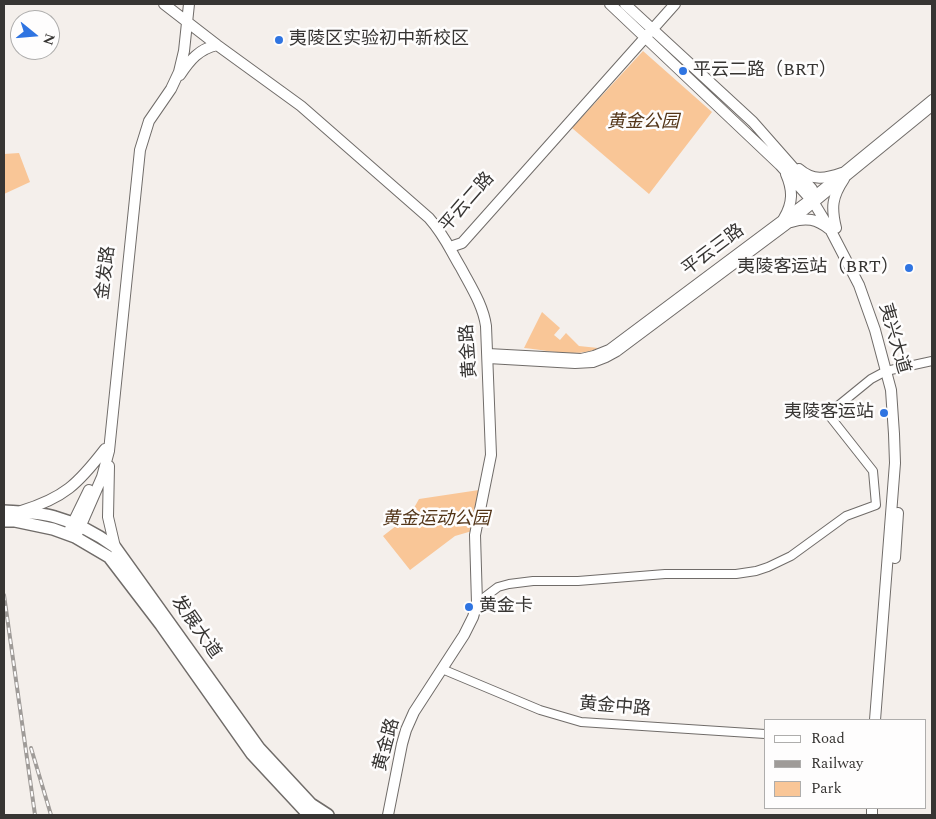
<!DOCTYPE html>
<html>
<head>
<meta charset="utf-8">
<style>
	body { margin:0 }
	#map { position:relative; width:936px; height:819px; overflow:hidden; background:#f4efeb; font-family:Spectral,serif }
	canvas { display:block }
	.frame { position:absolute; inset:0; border:5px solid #373533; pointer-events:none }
	.legend { position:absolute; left:764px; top:719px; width:162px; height:90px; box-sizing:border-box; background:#fefdfd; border:1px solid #aeadac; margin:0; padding:6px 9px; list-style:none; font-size:15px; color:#373533 }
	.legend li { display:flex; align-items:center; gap:10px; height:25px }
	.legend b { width:25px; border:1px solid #aeadac }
	.north { position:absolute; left:10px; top:10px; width:50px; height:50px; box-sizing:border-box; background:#fefdfd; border:1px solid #aeadac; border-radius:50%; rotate:107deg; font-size:14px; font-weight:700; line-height:20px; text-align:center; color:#373533 }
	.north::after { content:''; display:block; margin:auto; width:18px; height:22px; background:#2f74e1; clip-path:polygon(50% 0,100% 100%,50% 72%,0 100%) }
</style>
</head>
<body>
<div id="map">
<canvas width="936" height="819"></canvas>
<div class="frame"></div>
<ul class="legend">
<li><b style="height:6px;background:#fff"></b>Road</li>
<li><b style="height:6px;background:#9f9b98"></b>Railway</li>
<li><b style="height:14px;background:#f9c697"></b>Park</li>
</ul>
<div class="north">N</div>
</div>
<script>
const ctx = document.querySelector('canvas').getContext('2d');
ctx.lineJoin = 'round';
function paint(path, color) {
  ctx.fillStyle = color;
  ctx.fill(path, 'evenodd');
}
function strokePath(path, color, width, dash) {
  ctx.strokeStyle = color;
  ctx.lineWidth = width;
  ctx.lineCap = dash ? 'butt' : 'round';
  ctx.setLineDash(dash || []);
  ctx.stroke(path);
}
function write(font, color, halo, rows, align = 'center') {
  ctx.font = font + ' Spectral,"Noto Sans SC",serif';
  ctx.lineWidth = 5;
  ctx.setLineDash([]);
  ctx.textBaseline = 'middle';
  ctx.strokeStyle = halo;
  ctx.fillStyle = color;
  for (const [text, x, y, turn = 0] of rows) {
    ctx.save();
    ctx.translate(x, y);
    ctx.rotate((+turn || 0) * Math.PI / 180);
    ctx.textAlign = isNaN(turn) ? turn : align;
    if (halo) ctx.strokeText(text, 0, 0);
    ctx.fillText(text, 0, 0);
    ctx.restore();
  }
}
paint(new Path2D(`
	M 643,51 L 712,112 L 649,194 L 572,128 Z
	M 19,153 L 30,182 L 4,194 L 4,154 Z
	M 542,312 L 560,328 L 554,335 L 560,340 L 566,333 L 579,346 L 598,348 C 581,358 544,350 524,348 Z
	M 479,490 L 472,531 L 455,536 L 410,570 L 383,536 L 410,515 L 419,499 Z`), '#f9c697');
const minor = new Path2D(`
	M 488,353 L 581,358 L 594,355 L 609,349 L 811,198 L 932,99
	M 488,359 L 575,364 L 593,363 L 606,358 L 617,352 L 791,222 L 932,107
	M 477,603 L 498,587 L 509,584 L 533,581 L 578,581 L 665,574 L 736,574 L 756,571 L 768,567 L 791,556 L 846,516 L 876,505 L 873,471 L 828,414 L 871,379 L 886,371 L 932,361
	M 442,669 L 540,710 L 581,722 L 765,734`);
const major = new Path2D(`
	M 164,4 L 217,45 L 301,106 L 429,218 C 445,236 449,248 461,268 C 471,287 483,305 486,326 L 491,455 L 475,535 L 477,603 L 473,617 L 464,635 L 414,712 L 406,730 L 402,744 L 388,815
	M 610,4 L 780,165 L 814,203 L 831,231 L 859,285 L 875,330 L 891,390 L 894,434 L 895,463 L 875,720
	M 625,4 L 753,122 L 812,189
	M 180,75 C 190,60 199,49 217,45
	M 799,169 C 813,181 825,179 842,173
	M 784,218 C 793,203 793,190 786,174
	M 791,222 C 806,217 817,219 829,229
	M 836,228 C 831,207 832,197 844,179
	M 450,247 L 462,243 L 675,4
	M 109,466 L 108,517 L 115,547
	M 21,511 C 64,498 78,484 105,449
	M 70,529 L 89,490
	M 78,532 L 102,477 L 109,451 L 140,150 L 149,121 L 171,89 L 179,72 L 184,51 L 189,4
	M 895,558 L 898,513
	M 872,815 L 872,808`);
const highway = new Path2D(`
	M 4,511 C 21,512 39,512 55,517 C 77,523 97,534 115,547 L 259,748 L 311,804 L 328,815
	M 4,521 L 15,521 L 53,529 L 75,537 L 109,557 L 161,625 L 252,754 L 305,811 L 312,815`);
strokePath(minor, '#706c69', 10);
strokePath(major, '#706c69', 12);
strokePath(highway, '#706c69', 14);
strokePath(minor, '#fff', 8);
strokePath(major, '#fff', 10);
strokePath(highway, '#fff', 11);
const rail = new Path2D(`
	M 4,595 L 35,815
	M 31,748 L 51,815`);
strokePath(rail, '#9f9b98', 4);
strokePath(rail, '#fefdfd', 2, [5.5]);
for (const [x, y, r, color] of [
	[279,40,5,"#2f74e1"],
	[683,71,5,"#2f74e1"],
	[909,268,5,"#2f74e1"],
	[884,413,5,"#2f74e1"],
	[469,607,5,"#2f74e1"]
]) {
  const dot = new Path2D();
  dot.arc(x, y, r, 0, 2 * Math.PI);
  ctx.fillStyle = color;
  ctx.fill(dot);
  strokePath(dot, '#fefdfd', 2);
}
write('18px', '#373533', '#fefdfd', [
	["夷陵区实验初中新校区",289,40],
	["平云二路（BRT）",693,71],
	["夷陵客运站（BRT）",899,268,"right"],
	["夷陵客运站",874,413,"right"],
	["黄金卡",479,607]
], 'left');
write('italic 18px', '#533518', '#fefdfd', [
	["黄金公园",643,123],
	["黄金运动公园",436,520]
]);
write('18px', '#373533', '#fefdfd', [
	["平云二路",468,203,-49],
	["平云三路",714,251,-37],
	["金发路",107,273,-83],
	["夷兴大道",893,339,74],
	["黄金路",470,351,-94],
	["发展大道",195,628,55],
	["黄金中路",615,708,5],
	["黄金路",388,745,-75]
]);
</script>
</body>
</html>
